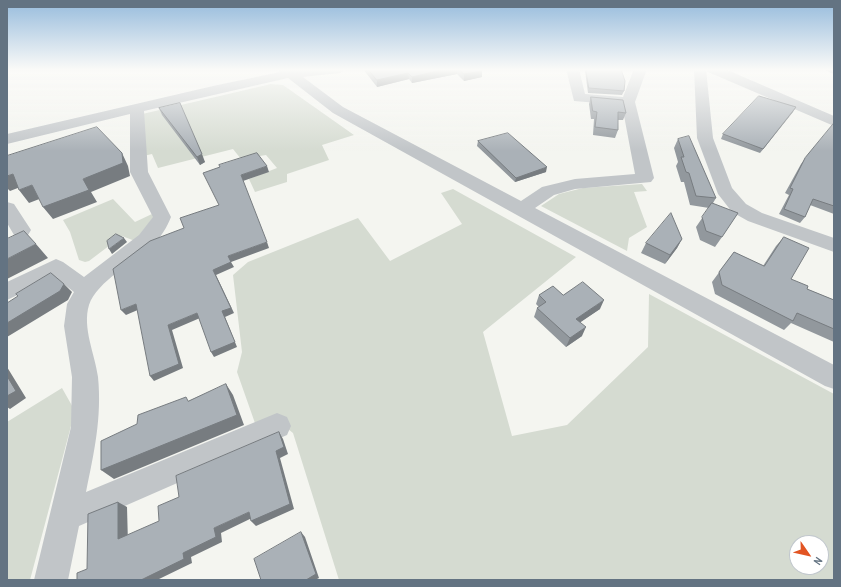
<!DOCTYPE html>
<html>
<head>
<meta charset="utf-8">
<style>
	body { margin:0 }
	#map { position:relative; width:841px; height:587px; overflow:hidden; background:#f4f5f0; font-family:"Archivo Narrow",sans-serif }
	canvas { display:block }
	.frame { position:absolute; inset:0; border:8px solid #637382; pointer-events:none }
	.north { position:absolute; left:789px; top:535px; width:40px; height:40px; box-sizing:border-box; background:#fff; border:1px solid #c1c7cd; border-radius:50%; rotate:124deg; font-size:11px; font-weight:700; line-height:16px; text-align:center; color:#637382 }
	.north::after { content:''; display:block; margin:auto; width:14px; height:18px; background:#e25523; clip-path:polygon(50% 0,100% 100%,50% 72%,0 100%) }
</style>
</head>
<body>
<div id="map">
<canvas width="841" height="587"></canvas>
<div class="frame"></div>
<div class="north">N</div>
</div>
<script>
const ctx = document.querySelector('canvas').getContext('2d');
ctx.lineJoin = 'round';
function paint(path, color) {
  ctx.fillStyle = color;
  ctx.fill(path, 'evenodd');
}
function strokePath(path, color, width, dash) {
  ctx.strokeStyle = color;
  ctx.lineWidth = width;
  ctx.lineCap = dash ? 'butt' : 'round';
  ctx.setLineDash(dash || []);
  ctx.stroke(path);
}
paint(new Path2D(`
	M 271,84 L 283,85 L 354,135 L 322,145 L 329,160 L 287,174 L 287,182 L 255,192 L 249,179 L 277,168 L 266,155 L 241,159 L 233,149 L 158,168 L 152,154 L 139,157 L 138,115 Z
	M 642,184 L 647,191 L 634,192 L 647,227 L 629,238 L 627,251 L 541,206 L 559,194 L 583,188 Z
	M 453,189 L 576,257 L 483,332 L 512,436 L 567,425 L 648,347 L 649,294 L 834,394 L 834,580 L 339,580 L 293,433 L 278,421 L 256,426 L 237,372 L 242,352 L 233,275 L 248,262 L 358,218 L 390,261 L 462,224 L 441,193 ZM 797,543 L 821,543 L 821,567 L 797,567 Z
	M 113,199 L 135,222 L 152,214 L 156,214 L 135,241 L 122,236 L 89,261 L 85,262 L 79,260 L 70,232 L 63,220 Z
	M 62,388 L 75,411 L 30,580 L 7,580 L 7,422 Z`), '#d5dbd1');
paint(new Path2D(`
	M 278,69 L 346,69 L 340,73 L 303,77 L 343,107 L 521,201 L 542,187 L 575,179 L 635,174 L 622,105 L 574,101 L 566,69 L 579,69 L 585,94 L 623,97 L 634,69 L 647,69 L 635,102 L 654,178 L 651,182 L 575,189 L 554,195 L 535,208 L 834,365 L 834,389 L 825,386 L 333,113 L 288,78 L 144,111 L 148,172 L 171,217 C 167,227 161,237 153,245 C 135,262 97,281 89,305 C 82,328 95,354 98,377 C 102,418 94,453 86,492 L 277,413 L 287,417 L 291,426 L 287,435 L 79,526 L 68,580 L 34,580 L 71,427 L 72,377 L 64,326 L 67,304 L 74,292 L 55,277 L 7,300 L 7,282 L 56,259 L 63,262 L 84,277 L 139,235 L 153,217 L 130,172 L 130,114 L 7,144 L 7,134 L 213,86 L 280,72 Z
	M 694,69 L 706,69 L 713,138 L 732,188 L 746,204 L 762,213 L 834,238 L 834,252 L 748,221 L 732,212 L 718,194 L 697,138 Z
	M 707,69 L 725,69 L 834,116 L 834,126 L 708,72 Z
	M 7,202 L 14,204 L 31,230 L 28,235 L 21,237 L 14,235 L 7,223 Z`), '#c1c5c8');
paint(new Path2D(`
	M 363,69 L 481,69 L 482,71 L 482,77 L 464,81 L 457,74 L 412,83 L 409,79 L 377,87 Z
	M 585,69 L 621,69 L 624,91 L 622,95 L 588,93 L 585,71 Z
	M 822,69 L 834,69 L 834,74 Z
	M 591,97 L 626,113 L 623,120 L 618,120 L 618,130 L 615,138 L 593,135 L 594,119 L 591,119 L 589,104 Z
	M 796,107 L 760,153 L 721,139 L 723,134 Z
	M 159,108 L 205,162 L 200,165 L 162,115 Z
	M 834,123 L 834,214 L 810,205 L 805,217 L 800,223 L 779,214 L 789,195 L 785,193 L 801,164 Z
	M 678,139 L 716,198 L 713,203 L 722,237 L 715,247 L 700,240 L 696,227 L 709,208 L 690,205 L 684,182 L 681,182 L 676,166 L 678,162 L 674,148 Z
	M 478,141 L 546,172 L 515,182 L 477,146 Z
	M 784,237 L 791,279 L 807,289 L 834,300 L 834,342 L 791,323 L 784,330 L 715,294 L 712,282 L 734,252 L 763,266 L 776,246 Z
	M 682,239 L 677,248 L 665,264 L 641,253 L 646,243 Z
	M 539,295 L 563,295 L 600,309 L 580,322 L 582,336 L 566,347 L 534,317 L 537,308 L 539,307 L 536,304 Z`), '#92989d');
paint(new Path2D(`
	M 446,69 L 457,69 L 457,74 L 412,83 L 412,77 Z
	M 482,71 L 482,77 L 464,81 L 464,74 Z
	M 408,73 L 409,79 L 377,87 L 377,80 Z
	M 796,107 L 793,112 L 760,153 L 763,149 Z
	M 122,153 L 128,166 L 130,176 L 91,192 L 97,202 L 53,219 L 43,207 Z
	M 202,154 L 205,162 L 200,165 L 197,157 Z
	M 267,166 L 269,172 L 243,181 L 241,175 Z
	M 547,167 L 546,172 L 515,182 L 516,178 Z
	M 13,174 L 23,186 L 10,191 L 8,189 L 7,190 L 7,176 Z
	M 32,185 L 42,198 L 29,203 L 19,190 Z
	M 124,238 L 127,242 L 112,254 L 109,249 Z
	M 682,239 L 677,248 L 665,264 L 670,255 Z
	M 267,242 L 269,248 L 231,262 L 234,267 L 216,275 L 234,313 L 225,317 L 237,347 L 214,357 L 211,352 L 222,311 L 213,270 L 228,256 Z
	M 36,244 L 48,258 L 7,279 L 7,259 Z
	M 64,284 L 72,292 L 68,300 L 7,337 L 7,323 Z
	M 604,300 L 600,309 L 572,328 L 576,319 Z
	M 136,304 L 140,309 L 126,315 L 121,310 Z
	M 197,313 L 200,318 L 172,330 L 183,368 L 154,381 L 150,376 L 168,325 Z
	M 586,327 L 582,336 L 566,347 L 570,338 Z
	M 7,367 L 26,398 L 10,409 L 7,407 Z
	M 226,384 L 233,395 L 244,425 L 114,479 L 101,470 Z
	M 279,432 L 283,439 L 288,454 L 280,458 L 294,509 L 256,526 L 251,521 L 276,451 Z
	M 118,502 L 127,507 L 128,544 L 118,539 Z
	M 249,512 L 254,517 L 221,533 L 222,542 L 191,557 L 192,563 L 157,580 L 141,580 L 183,553 L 214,528 Z
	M 301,532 L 305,537 L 319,578 L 315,580 L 306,580 Z`), '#777c80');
const building = new Path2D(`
	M 368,69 L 446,69 L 412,77 L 408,73 L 377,80 Z
	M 459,69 L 481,69 L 482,71 L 464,74 Z
	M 586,69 L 621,69 L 625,81 L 624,91 L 589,88 Z
	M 759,96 L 796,107 L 763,149 L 723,134 Z
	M 591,97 L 623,100 L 626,113 L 618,112 L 618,130 L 595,127 L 597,112 L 593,111 Z
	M 180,103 L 202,154 L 197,157 L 159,108 Z
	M 834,123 L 834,206 L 813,199 L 805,217 L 784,209 L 793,189 L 790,188 L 805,158 Z
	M 97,127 L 122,153 L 123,163 L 83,179 L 89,190 L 43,207 L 32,185 L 19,190 L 13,174 L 7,176 L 7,156 Z
	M 508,133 L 547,167 L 516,178 L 478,141 Z
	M 689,136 L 716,198 L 696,196 L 689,173 L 686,172 L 681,157 L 684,157 L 678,139 Z
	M 257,153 L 267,166 L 241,175 L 267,242 L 228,256 L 231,262 L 213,270 L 231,308 L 222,311 L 235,342 L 211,352 L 197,313 L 168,325 L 179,364 L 150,376 L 136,304 L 121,310 L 113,269 L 150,241 L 184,228 L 180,218 L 219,205 L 203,173 L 220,167 L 219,165 Z
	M 712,203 L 738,213 L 722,237 L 706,231 L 702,217 Z
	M 671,213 L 682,239 L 670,255 L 646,243 Z
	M 24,231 L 36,244 L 7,259 L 7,239 Z
	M 116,234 L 124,238 L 109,249 L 107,241 Z
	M 784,237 L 809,248 L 791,279 L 808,286 L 807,289 L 834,300 L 834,329 L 797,313 L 793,321 L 722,285 L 719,272 L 734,252 L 764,266 Z
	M 51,273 L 64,284 L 60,291 L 7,323 L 7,303 L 18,296 L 16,294 Z
	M 583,282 L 604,300 L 576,319 L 586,327 L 570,338 L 537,308 L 546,302 L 539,295 L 553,286 L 563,295 Z
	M 7,376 L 16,391 L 7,396 Z
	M 226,384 L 237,415 L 101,470 L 101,441 L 137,424 L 138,415 L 186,397 L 188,401 Z
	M 279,432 L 284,447 L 276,451 L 290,504 L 251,521 L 249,512 L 214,528 L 216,537 L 183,553 L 184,559 L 141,580 L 77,580 L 77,573 L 87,569 L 88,514 L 118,502 L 118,539 L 159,521 L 158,506 L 179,497 L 176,476 Z
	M 301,532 L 316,574 L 306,580 L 261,580 L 254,559 Z`);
paint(building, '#aab1b7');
strokePath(building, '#777c80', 1);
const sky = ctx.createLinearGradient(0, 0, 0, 151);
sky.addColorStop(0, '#96bbdc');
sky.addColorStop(0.46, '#fafaf8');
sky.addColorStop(1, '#fafaf800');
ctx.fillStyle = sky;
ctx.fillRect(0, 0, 841, 151);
</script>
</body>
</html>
